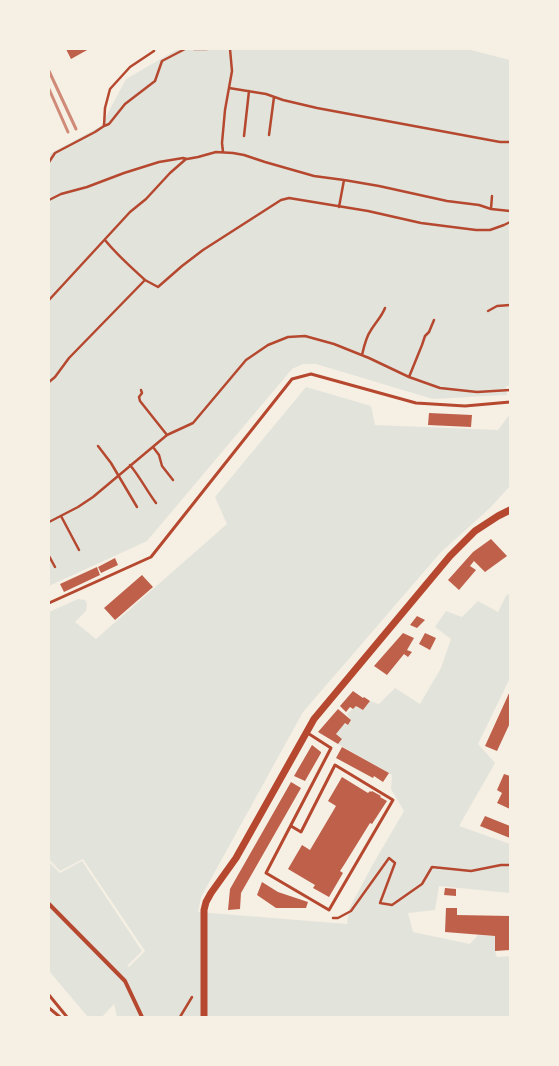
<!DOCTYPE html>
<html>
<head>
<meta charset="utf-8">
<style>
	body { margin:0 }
	#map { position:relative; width:559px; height:1066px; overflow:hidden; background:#f6efe4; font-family:"PT Sans",sans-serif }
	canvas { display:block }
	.frame { position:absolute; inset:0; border:50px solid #f6efe4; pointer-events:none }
</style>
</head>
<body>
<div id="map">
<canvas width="559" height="1066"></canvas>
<div class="frame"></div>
</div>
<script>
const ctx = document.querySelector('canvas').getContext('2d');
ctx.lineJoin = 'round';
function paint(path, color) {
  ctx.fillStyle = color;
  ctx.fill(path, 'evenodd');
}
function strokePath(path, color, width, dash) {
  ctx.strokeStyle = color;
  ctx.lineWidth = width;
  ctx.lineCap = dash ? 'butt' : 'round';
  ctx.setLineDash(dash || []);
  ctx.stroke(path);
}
paint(new Path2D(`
	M 178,49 L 467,49 L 510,60 L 510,386 L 506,386 L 507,395 L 433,399 L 316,364 L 303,364 L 292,369 L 147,541 L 49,586 L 49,154 L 101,126 L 126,79 Z
	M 306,387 L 371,406 L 375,425 L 498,430 L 510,414 L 510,486 L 490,508 L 441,552 L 303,712 L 201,897 L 198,912 L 347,924 L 349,909 L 372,866 L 404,811 L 391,789 L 392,775 L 338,744 L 342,739 L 336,734 L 345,723 L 348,725 L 351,720 L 347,714 L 356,706 L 363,710 L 370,701 L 379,704 L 395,688 L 420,704 L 441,668 L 451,639 L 435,627 L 446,611 L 462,617 L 478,601 L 498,612 L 506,596 L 510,593 L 510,678 L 478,744 L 495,763 L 459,826 L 510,844 L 510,893 L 439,886 L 435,910 L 408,913 L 413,932 L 470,944 L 478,935 L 495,936 L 495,951 L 497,957 L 510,956 L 510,1017 L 117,1017 L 114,1004 L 102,1017 L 88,1017 L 49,971 L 49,862 L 60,873 L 82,861 L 142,951 L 127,966 L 129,967 L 145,951 L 83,859 L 60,871 L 49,859 L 49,612 L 78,599 L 85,600 L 87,604 L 86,611 L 75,622 L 96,639 L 227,524 L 215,497 Z`), '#e2e4dc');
paint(new Path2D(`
	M 66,49 L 89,49 L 71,59 Z
	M 429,413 L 472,415 L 471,427 L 428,425 Z
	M 491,539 L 507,556 L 485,572 L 474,561 L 470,566 L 476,570 L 459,590 L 448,580 L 473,552 Z
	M 115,558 L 118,565 L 101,573 L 98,567 Z
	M 97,567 L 100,575 L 64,592 L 60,584 Z
	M 142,575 L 153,587 L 115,620 L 104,608 Z
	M 417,616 L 425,620 L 417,628 L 410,625 Z
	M 403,633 L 414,638 L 407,650 L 412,652 L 408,657 L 404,654 L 387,675 L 374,666 Z
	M 425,633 L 436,638 L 430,650 L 419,644 Z
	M 353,691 L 363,698 L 364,697 L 370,701 L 363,710 L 356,706 L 353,709 L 350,707 L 346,712 L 340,706 Z
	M 510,691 L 510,723 L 497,751 L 485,746 Z
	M 338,709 L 351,720 L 348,725 L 345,723 L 336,734 L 342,739 L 338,744 L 318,732 Z
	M 312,745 L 321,752 L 321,753 L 305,781 L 294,776 Z
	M 342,747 L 389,773 L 383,782 L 374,776 L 373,778 L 336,758 Z
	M 504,774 L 510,776 L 510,809 L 497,803 L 502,793 L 497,790 Z
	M 342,777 L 368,793 L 370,791 L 371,792 L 372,791 L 381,796 L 380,797 L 387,801 L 372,824 L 370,823 L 344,865 L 340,871 L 343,873 L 329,897 L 313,888 L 315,885 L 288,869 L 302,845 L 310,850 L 336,806 L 328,801 Z
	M 291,782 L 301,788 L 241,893 L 240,909 L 228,910 L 230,889 Z
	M 485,816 L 510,826 L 510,838 L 480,826 Z
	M 262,882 L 278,892 L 308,902 L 306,908 L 276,908 L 257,895 Z
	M 445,888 L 456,889 L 456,896 L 444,895 Z
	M 446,908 L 457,908 L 457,915 L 510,916 L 510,950 L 495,951 L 495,936 L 445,932 Z`), '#bf614a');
strokePath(new Path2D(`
	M 194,49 L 207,49
	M 229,88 L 266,94 L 283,100 L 317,108 L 500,142 L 510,142
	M 104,126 L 109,124 L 125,104 L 155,81 L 162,61 L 185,49
	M 269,135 L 274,97
	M 244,136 L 249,91
	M 223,152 L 222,143 L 225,110 L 232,71 L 230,49
	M 49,162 L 55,153 L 95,132 L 104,126 L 105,108 L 110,89 L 130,67 L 154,51 L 154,49
	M 49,200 L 61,194 L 87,187 L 124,173 L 159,162 L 183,158 L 187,159 L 198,157 L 216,152 L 233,153 L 244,155 L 265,162 L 314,176 L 344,180 L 379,186 L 447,201 L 479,205 L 491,209 L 510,211
	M 339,207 L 344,180
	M 491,209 L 492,196
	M 105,240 C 117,255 131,267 145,280
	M 49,300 L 130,212 L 146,199 L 170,173 L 186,159
	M 488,311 L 497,306 L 510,305
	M 362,355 C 364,346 366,337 371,330 C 376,322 382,316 385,308
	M 409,377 L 422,345 L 425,336 L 429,332 L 434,320
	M 49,382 L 55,377 L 69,358 L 145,280 L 158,287 L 182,266 L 203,250 L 281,200 L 289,198 L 368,211 L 421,223 L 476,230 L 490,230 L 504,225 L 510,222
	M 141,390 L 142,393 L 139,397 L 140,401 L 167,435
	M 98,446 L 111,463 L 137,507
	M 153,447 L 159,455 L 162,466 L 173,480
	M 130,465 C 140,477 147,491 156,503
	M 61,516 L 79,550
	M 49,522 L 78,507 L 93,497 L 167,435 L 193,423 L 246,360 L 268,345 L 288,337 L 305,336 L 334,344 L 369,358 L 409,377 L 440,388 L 477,392 L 510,390
	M 49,556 L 55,567
	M 333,918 L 338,918 L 351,911 L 389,858 L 395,863 L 380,903 L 392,905 L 422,884 L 432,867 L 471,871 L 501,865 L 510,865
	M 180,1017 L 192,997`), '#b5482f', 2.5);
strokePath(new Path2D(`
	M 49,603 L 151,557 L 292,379 L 311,374 L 416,403 L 465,406 L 510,402
	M 291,826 L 301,832 L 335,765 L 393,800 L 329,910 L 266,873 L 331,748 L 306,732
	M 49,995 L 67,1017
	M 49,1008 L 60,1017`), '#b5482f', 3);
strokePath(new Path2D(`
	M 49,904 L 125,981 L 142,1017`), '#b5482f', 4);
strokePath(new Path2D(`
	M 204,1017 L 204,910 L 206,902 L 211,893 L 236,858 L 314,719 L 450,556 L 475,531 L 498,516 L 510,510`), '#b5482f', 7);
strokePath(new Path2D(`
	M 49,71 L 76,129
	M 49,89 L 68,132`), '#cf8b77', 3);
</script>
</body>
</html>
